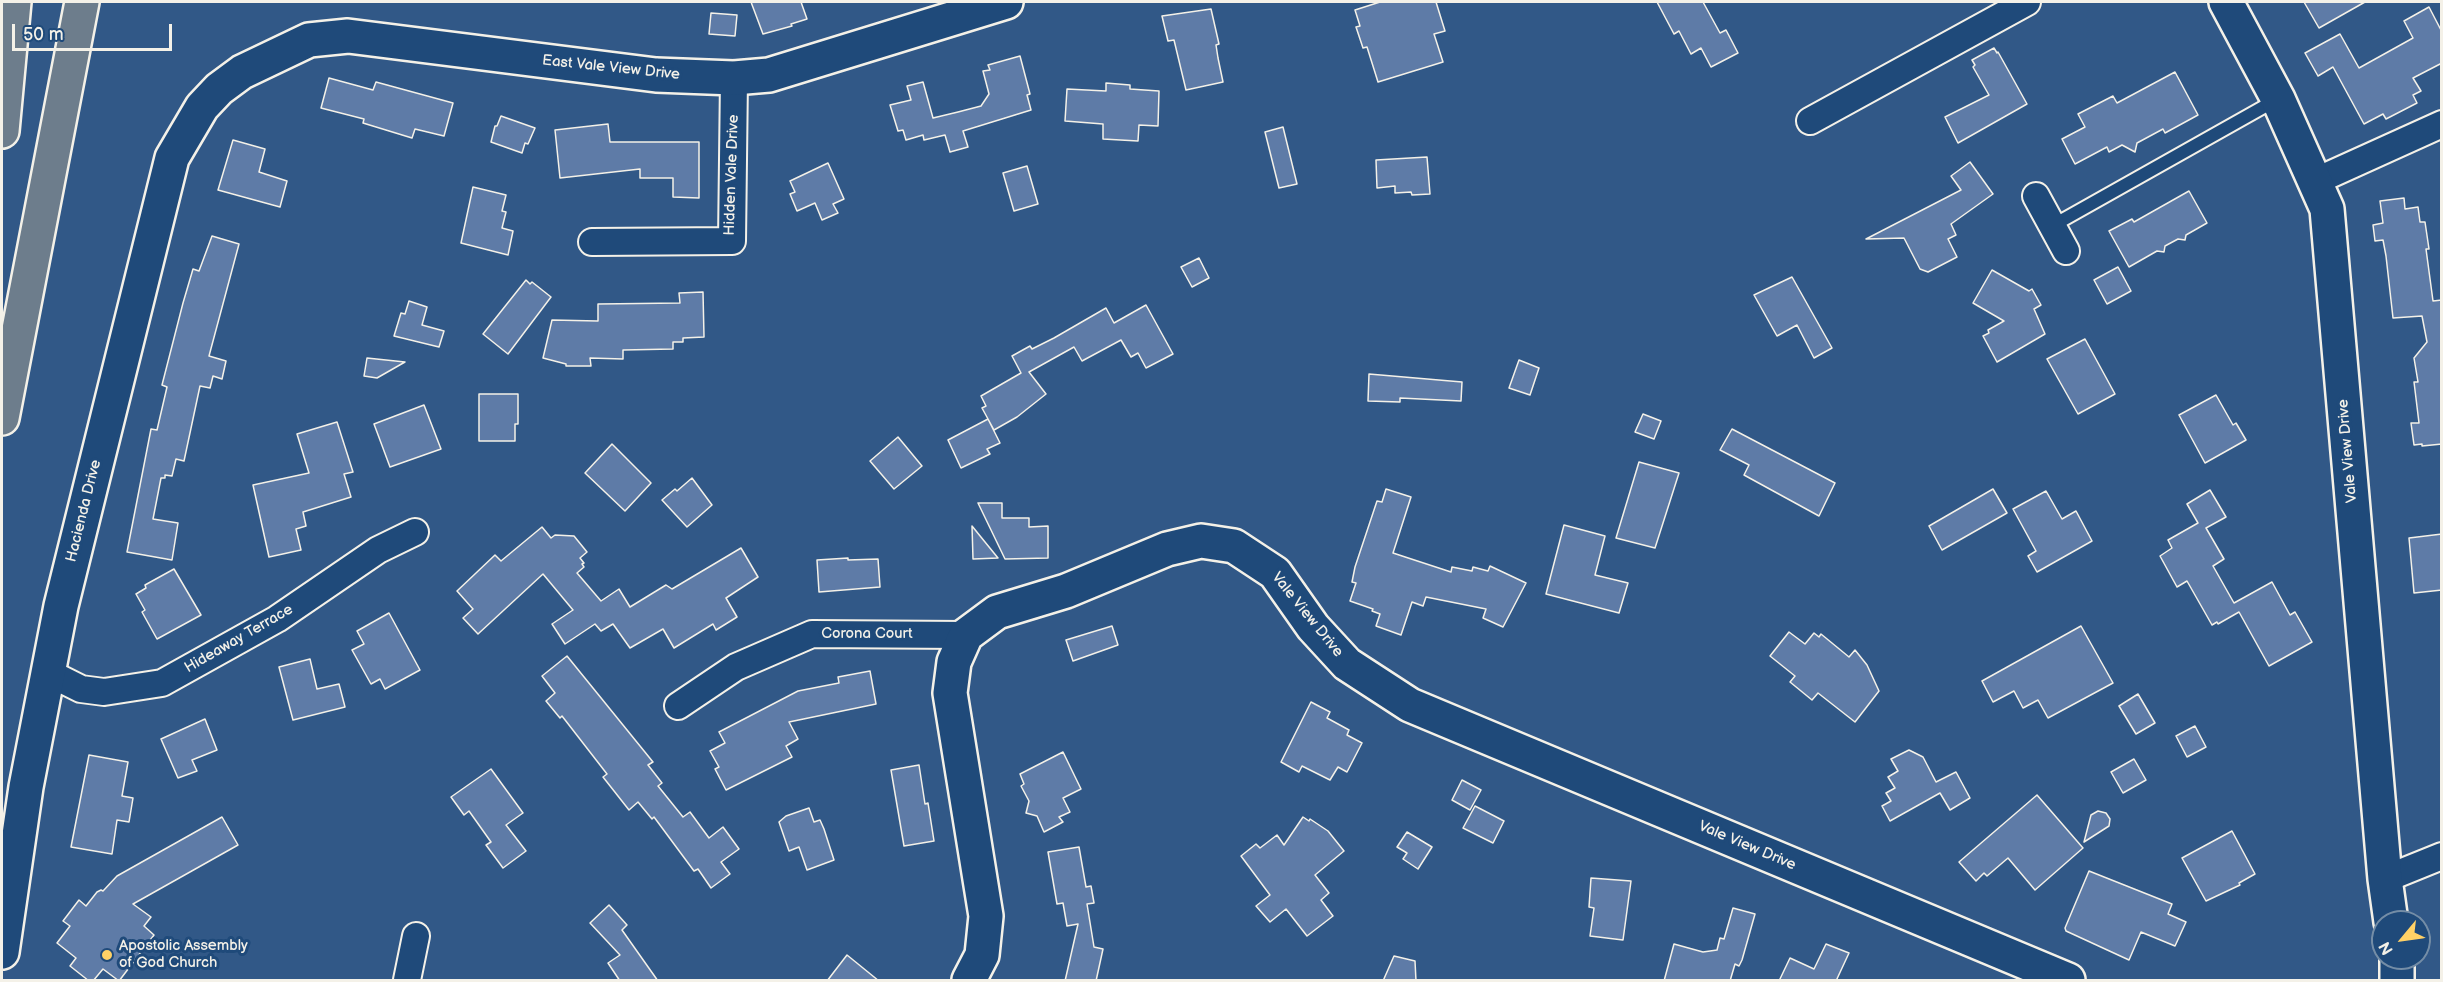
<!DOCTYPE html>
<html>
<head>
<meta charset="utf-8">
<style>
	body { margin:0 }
	#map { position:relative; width:2443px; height:982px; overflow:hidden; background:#315887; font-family:"Balsamiq Sans",sans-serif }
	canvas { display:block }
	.frame { position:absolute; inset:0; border:3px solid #f4f1e8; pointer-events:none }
	.north { position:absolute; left:2371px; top:910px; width:60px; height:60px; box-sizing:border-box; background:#1f4a7a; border:2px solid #748da6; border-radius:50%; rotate:241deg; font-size:16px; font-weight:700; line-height:24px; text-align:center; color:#f4f1e8 }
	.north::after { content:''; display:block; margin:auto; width:21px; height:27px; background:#ffd166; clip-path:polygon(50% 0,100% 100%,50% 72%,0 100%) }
	.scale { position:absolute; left:12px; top:24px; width:160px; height:27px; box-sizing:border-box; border:3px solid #f4f1e8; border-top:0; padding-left:8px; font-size:18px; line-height:21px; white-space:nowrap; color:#f4f1e8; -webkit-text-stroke:4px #1f4a7a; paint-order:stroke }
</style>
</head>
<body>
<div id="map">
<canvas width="2443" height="982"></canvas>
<div class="frame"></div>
<div class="north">N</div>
<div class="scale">50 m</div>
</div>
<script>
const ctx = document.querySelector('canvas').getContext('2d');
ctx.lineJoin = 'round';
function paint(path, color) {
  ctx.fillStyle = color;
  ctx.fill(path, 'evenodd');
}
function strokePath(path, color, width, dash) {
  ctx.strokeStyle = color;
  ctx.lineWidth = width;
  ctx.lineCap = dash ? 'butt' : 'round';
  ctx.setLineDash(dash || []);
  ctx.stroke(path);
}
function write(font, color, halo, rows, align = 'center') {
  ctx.font = font + ' "Balsamiq Sans",sans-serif';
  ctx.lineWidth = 6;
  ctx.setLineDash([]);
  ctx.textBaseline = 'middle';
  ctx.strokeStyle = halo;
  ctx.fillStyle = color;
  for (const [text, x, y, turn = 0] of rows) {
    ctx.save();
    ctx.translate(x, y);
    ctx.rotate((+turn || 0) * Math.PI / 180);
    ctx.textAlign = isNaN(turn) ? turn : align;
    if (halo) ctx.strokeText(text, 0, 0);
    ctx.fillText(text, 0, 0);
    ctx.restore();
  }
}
const building = new Path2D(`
	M 751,2 L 801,2 L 807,19 L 791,24 L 792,26 L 763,34 Z
	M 1380,2 L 1436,2 L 1445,31 L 1434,34 L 1443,62 L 1378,82 L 1367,47 L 1363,48 L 1356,27 L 1360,26 L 1355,10 Z
	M 1657,2 L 1703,2 L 1720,33 L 1726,30 L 1738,53 L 1711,67 L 1701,48 L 1691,54 L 1679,31 L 1674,34 Z
	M 2304,2 L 2365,2 L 2319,28 Z
	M 2429,7 L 2442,32 L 2442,63 L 2413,78 L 2421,91 L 2413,95 L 2417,103 L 2386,119 L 2383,114 L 2364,124 L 2333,67 L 2318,76 L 2305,53 L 2340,34 L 2359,68 L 2413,38 L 2404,21 Z
	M 1211,9 L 1219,44 L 1216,45 L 1218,58 L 1223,82 L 1186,90 L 1174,40 L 1168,41 L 1162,16 Z
	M 711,13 L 737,15 L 735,36 L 709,34 Z
	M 1994,48 L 1997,53 L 1998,52 L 2027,104 L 1958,143 L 1945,117 L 1989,95 L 1973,67 L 1975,65 L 1972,60 Z
	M 1020,56 L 1030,94 L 1027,95 L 1031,110 L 963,131 L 968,147 L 950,152 L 945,135 L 924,140 L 923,135 L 906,140 L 903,130 L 898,131 L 890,105 L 911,100 L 907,86 L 923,82 L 933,118 L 958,112 L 981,106 L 989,94 L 983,71 L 990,70 L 988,65 Z
	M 2175,72 L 2198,115 L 2165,133 L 2163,129 L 2137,143 L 2135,152 L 2122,145 L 2109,152 L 2107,147 L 2075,164 L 2062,139 L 2085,127 L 2078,114 L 2113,96 L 2117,103 Z
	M 329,78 L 373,90 L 376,82 L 453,103 L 444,136 L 415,129 L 412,138 L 363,123 L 364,119 L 321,108 Z
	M 1106,83 L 1130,85 L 1130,89 L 1159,91 L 1158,126 L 1139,125 L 1138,141 L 1103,139 L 1103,124 L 1065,121 L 1067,89 L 1106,91 Z
	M 501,116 L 535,128 L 528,144 L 525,143 L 522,153 L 491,142 L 495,126 L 497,126 Z
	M 608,124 L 610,142 L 699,142 L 699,198 L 673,197 L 673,178 L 640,178 L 640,169 L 560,178 L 555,130 Z
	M 1283,127 L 1297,184 L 1279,188 L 1265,132 Z
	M 233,140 L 265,149 L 259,172 L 287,181 L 280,207 L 218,190 Z
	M 1427,157 L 1430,194 L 1412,195 L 1411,192 L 1395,193 L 1395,186 L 1377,188 L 1376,160 Z
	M 1970,162 L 1993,194 L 1951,224 L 1956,235 L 1948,239 L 1957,257 L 1928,272 L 1920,269 L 1904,238 L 1866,239 L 1961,190 L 1951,176 Z
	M 828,163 L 844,199 L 833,204 L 838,213 L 822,220 L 815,203 L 797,211 L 790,194 L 795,192 L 790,181 Z
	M 1027,166 L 1038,204 L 1014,211 L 1003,173 Z
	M 473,187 L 506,195 L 502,211 L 506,212 L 502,228 L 513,231 L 508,255 L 461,243 Z
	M 2189,191 L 2207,223 L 2186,235 L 2185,240 L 2178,239 L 2165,246 L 2164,252 L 2157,251 L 2129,267 L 2109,231 L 2132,219 L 2134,222 Z
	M 2404,198 L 2405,209 L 2418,207 L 2420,222 L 2425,222 L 2429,249 L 2426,249 L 2433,301 L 2442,300 L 2442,444 L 2422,446 L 2422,444 L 2414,445 L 2411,423 L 2419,423 L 2414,382 L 2418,382 L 2414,358 L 2427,342 L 2422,316 L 2393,318 L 2386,256 L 2383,240 L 2375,241 L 2373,225 L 2383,223 L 2380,201 Z
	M 212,236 L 239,244 L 209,356 L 226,361 L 222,379 L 213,376 L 210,388 L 200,386 L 184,461 L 176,459 L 172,476 L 165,475 L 165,478 L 161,478 L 153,519 L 178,523 L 172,560 L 127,552 L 151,429 L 157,430 L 167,387 L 162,385 L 183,303 L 193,269 L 199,271 Z
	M 1199,258 L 1209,278 L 1192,287 L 1181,267 Z
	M 2118,267 L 2131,291 L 2107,304 L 2094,280 Z
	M 1992,270 L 2029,291 L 2032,289 L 2041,305 L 2034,309 L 2045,334 L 1997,362 L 1983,336 L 1989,333 L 1988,330 L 2004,321 L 1973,303 Z
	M 1792,277 L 1832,348 L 1814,358 L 1797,325 L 1777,336 L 1754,295 Z
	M 526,280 L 530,284 L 532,282 L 551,297 L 508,354 L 483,334 Z
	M 703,292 L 704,337 L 683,338 L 683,342 L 673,342 L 673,349 L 623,350 L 623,359 L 590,358 L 591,366 L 566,366 L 566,364 L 543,358 L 552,320 L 598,321 L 598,304 L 680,303 L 679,293 Z
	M 409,301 L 427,307 L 422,325 L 444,331 L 439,347 L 394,336 L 401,313 L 405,314 Z
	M 1146,305 L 1173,354 L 1146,368 L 1138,353 L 1131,357 L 1121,340 L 1082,361 L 1074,347 L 1029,372 L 1046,394 L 1017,417 L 994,430 L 982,408 L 986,406 L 981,396 L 1021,373 L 1012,356 L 1030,346 L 1032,349 L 1054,338 L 1106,308 L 1114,323 Z
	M 2085,339 L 2115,394 L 2078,414 L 2047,359 Z
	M 367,358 L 405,362 L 377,378 L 364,376 Z
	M 1519,360 L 1539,368 L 1530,395 L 1509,388 Z
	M 1369,374 L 1462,382 L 1461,401 L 1400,398 L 1400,402 L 1368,401 Z
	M 479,394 L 518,394 L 518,424 L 515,424 L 515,441 L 479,441 Z
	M 2216,395 L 2233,425 L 2236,423 L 2246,440 L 2205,463 L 2179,415 Z
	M 424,405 L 441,449 L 390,467 L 374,424 Z
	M 1643,414 L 1661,421 L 1654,439 L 1635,432 Z
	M 988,419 L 1000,443 L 987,449 L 990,454 L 961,468 L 948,440 Z
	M 337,422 L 353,472 L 344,474 L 351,497 L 303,512 L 306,526 L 296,529 L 301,550 L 269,557 L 253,485 L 309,473 L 297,434 Z
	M 1732,429 L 1835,483 L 1819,516 L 1744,475 L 1749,465 L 1720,450 Z
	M 898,437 L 922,466 L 894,489 L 870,461 Z
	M 612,444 L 651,483 L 625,511 L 585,473 Z
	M 1639,462 L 1679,473 L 1655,548 L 1616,538 Z
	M 692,478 L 712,505 L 687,527 L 662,500 L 675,489 L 677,491 Z
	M 1386,489 L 1411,497 L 1393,553 L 1451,572 L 1452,567 L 1472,571 L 1473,567 L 1488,571 L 1490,566 L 1526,583 L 1503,627 L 1483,618 L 1486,609 L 1426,597 L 1423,606 L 1412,602 L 1401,635 L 1376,626 L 1380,614 L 1372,611 L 1373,609 L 1350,601 L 1356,583 L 1352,582 L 1355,567 L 1377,501 L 1382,502 Z
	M 1993,489 L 2007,513 L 1942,550 L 1929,526 Z
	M 2210,490 L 2226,517 L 2206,528 L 2224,559 L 2213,566 L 2234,603 L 2272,582 L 2290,615 L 2295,612 L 2312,642 L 2269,666 L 2239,612 L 2218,624 L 2217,622 L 2212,625 L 2187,581 L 2177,587 L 2160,556 L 2172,548 L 2168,540 L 2198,523 L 2187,504 Z
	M 2046,491 L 2062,519 L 2076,511 L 2092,541 L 2037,572 L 2028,556 L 2036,551 L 2013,509 Z
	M 978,503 L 1002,503 L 1002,518 L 1029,518 L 1029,527 L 1048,526 L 1048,558 L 1005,559 Z
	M 1564,525 L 1605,536 L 1595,575 L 1628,583 L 1619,613 L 1546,594 Z
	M 972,526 L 998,558 L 973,559 Z
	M 542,527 L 551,538 L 555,535 L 574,536 L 587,552 L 580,558 L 584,563 L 582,564 L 584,567 L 577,573 L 601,601 L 619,589 L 630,607 L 666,585 L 672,589 L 741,548 L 758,577 L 726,598 L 737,617 L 716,630 L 713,624 L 674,648 L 663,629 L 630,648 L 613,624 L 601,631 L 595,624 L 565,644 L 552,624 L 573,610 L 543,574 L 478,634 L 463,618 L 473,609 L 457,591 L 495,555 L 501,561 Z
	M 2442,534 L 2442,590 L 2414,593 L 2409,538 Z
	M 848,558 L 848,560 L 878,559 L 880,587 L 819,592 L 817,560 Z
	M 174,569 L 201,615 L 157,639 L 142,612 L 145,610 L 136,594 L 146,588 L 145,585 Z
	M 389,613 L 420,670 L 385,689 L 380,679 L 371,684 L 352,650 L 364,644 L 357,631 Z
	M 1112,626 L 1118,645 L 1073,661 L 1066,640 Z
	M 2081,626 L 2113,683 L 2048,718 L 2038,700 L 2023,708 L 2014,691 L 1993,702 L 1982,681 Z
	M 1789,632 L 1805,644 L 1814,633 L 1819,637 L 1821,634 L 1849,657 L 1855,650 L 1867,665 L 1879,691 L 1855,722 L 1818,693 L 1812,700 L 1790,682 L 1795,676 L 1770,656 Z
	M 567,656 L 653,762 L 648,765 L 662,783 L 658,786 L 683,817 L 690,812 L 709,838 L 723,827 L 739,849 L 721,862 L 730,874 L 711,888 L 698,869 L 694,871 L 654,817 L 652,819 L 638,802 L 629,810 L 603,777 L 607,774 L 562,716 L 560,718 L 546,701 L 555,693 L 542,676 Z
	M 310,659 L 317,689 L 339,684 L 345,707 L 293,720 L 279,667 Z
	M 870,671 L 876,704 L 789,722 L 798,739 L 786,746 L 792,757 L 726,790 L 715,769 L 719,767 L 710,751 L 725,743 L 719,732 L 798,691 L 839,683 L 838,677 Z
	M 2138,694 L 2155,723 L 2136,734 L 2119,706 Z
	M 1311,702 L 1330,712 L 1327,718 L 1349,730 L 1347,735 L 1362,743 L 1347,772 L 1338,767 L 1330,780 L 1302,766 L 1299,772 L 1281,762 Z
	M 205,719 L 217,750 L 192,760 L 197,771 L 178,778 L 161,739 Z
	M 2195,726 L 2206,747 L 2187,757 L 2176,736 Z
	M 1909,750 L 1923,757 L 1936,782 L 1956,772 L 1970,798 L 1950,810 L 1940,793 L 1890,821 L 1882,806 L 1891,801 L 1886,793 L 1895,788 L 1888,777 L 1898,771 L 1891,759 Z
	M 1063,752 L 1081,789 L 1063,798 L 1070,812 L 1059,817 L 1063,822 L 1044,832 L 1037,816 L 1026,813 L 1029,801 L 1021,786 L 1024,784 L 1020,774 Z
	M 89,755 L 128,762 L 122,796 L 133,798 L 129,822 L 117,820 L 112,854 L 71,847 Z
	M 2134,759 L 2146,780 L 2123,793 L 2111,772 Z
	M 919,765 L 925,804 L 928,803 L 934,841 L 904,846 L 891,770 Z
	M 491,769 L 523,813 L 506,825 L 526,851 L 503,868 L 486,845 L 491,842 L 469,811 L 464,815 L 451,797 Z
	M 1462,780 L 1481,790 L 1470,810 L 1452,800 Z
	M 2037,795 L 2083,848 L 2035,890 L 2008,858 L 1987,876 L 1984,873 L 1976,881 L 1959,862 Z
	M 1475,806 L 1504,821 L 1493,843 L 1463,828 Z
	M 809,808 L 814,822 L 820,820 L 824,829 L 834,860 L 807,870 L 799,847 L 789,851 L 779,822 L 786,816 Z
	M 2098,811 L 2106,813 L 2110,819 L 2109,826 L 2084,842 L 2091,815 Z
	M 222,817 L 238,845 L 133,904 L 151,917 L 144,926 L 154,935 L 119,981 L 103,969 L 93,981 L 89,981 L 70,966 L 76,958 L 57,943 L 70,926 L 63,921 L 79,900 L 86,906 L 97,892 L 101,890 L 103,891 L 117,876 Z
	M 1303,817 L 1309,821 L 1310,819 L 1328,831 L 1344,851 L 1315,875 L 1329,893 L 1321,900 L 1333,916 L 1307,936 L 1286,909 L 1270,922 L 1256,906 L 1270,895 L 1241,856 L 1256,844 L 1260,848 L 1277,835 L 1284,845 Z
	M 2232,831 L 2255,874 L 2239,883 L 2240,885 L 2206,901 L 2182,858 Z
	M 1407,832 L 1432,847 L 1418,869 L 1403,859 L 1407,853 L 1397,847 Z
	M 1079,847 L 1086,887 L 1091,886 L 1094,903 L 1087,904 L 1094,947 L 1103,949 L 1096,981 L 1065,981 L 1078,924 L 1067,926 L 1063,903 L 1057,904 L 1048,852 Z
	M 2089,871 L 2172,904 L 2168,914 L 2186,922 L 2175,946 L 2141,932 L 2129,960 L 2066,931 L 2065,928 Z
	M 1591,878 L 1631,881 L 1623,940 L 1590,936 L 1594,908 L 1589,907 Z
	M 609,905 L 627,925 L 622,930 L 658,981 L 620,981 L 608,963 L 620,955 L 590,923 Z
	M 1733,908 L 1755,914 L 1742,960 L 1739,966 L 1735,964 L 1730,981 L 1664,981 L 1674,944 L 1703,952 L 1717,950 L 1720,938 L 1724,939 Z
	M 1826,944 L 1849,953 L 1836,981 L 1779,981 L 1790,958 L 1814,969 Z
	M 847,955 L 879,981 L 827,981 Z
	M 1394,956 L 1415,961 L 1416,981 L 1383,981 Z`);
paint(building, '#5e7ba7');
strokePath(building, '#f4f1e8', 1.5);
const lane = new Path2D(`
	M 2052,226 L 2276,100`);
const street = new Path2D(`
	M 1810,121 L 2027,2
	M 2316,181 L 2442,124
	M 2036,196 L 2066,251
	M 592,242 L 732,241 L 734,78
	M 49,673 L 81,689 L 104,692 L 162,683 L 277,619 L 378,550 L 415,532
	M 678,706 L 736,667 L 812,634 L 966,635
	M 2385,879 L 2442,856
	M 407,980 L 416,936`);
const secondary = new Path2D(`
	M 2226,2 L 2278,99 L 2327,209 L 2385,879 L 2391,922
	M 2,952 L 26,787 L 61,606 L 172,158 L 202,107 L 219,89 L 242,72 L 309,40 L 348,36 L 656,75 L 734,78 L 769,75 L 1006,2
	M 2397,958 L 2397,980
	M 969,980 L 982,955 L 986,916 L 950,693 L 954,662 L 966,635 L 997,612 L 1066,591 L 1167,549 L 1201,541 L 1234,546 L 1275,573 L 1313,627 L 1347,664 L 1410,705 L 2068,980`);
const highway = new Path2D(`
	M 2,131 L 14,2
	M 2,418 L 82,2`);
strokePath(lane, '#f4f1e8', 16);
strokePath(street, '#f4f1e8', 30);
strokePath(secondary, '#f4f1e8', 38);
strokePath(highway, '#f4f1e8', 38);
strokePath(lane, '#1f4a7a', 12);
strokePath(street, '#1f4a7a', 26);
strokePath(secondary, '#1f4a7a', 33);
strokePath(highway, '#6d7d8c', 33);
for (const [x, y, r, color] of [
	[107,955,6,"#ffd166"]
]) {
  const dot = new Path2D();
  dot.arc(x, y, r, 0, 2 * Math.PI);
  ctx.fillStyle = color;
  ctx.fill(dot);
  strokePath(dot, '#1f4a7a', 2);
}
write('15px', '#f4f1e8', '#1f4a7a', [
	["East Vale View Drive",611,68,6],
	["Hidden Vale Drive",732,175,-88],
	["Vale View Drive",2348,451,-95],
	["Hacienda Drive",84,511,-76],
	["Vale View Drive",1307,615,51],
	["Corona Court",867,634],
	["Hideaway Terrace",239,639,-30],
	["Vale View Drive",1747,846,23]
]);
write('15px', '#f4f1e8', '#1f4a7a', [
	["Apostolic Assembly",119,946],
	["of God Church",119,963]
], 'left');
</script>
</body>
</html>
